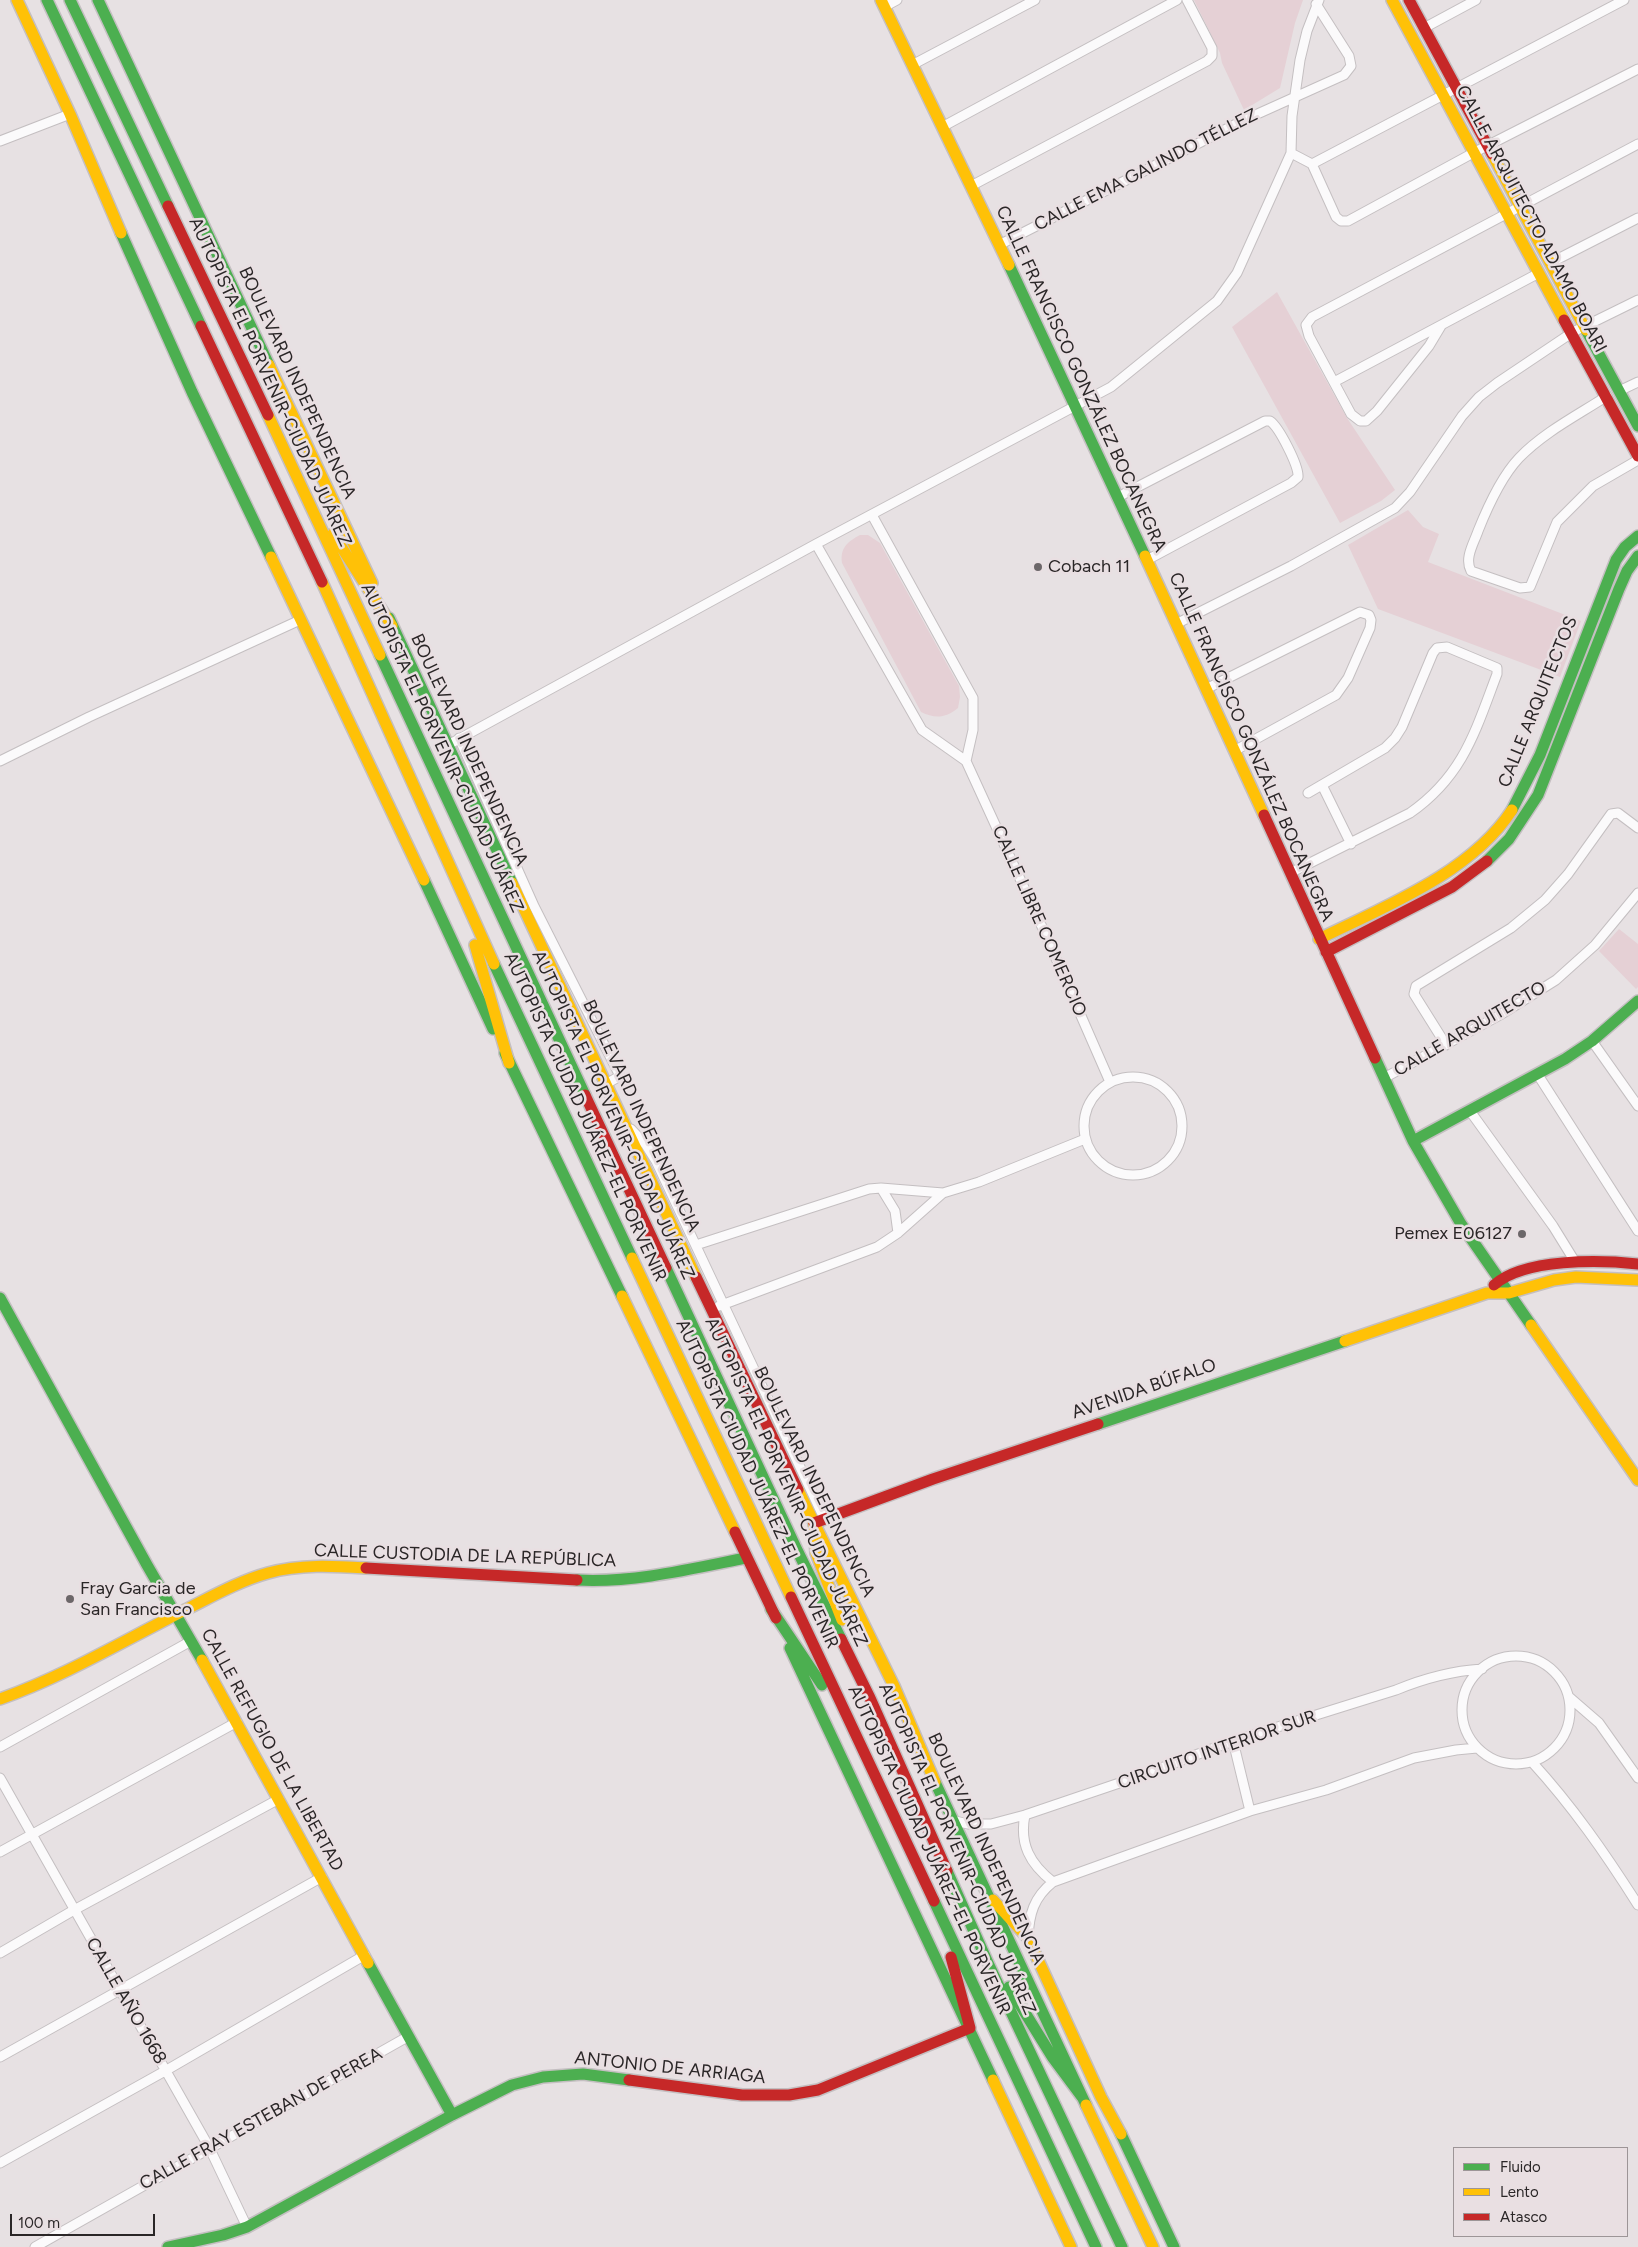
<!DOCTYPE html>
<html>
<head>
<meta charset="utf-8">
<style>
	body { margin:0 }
	#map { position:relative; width:1638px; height:2247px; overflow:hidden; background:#e7e1e3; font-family:Figtree,sans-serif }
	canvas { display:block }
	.legend { position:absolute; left:1453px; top:2147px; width:175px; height:90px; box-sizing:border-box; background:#e9dfe2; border:1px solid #9d9597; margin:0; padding:6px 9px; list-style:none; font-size:15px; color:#2a2627 }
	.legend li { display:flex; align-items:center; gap:10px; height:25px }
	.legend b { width:25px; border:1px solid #9d9597 }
	.scale { position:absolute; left:10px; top:2214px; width:145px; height:22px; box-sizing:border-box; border:2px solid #2a2627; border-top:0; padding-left:6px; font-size:15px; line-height:18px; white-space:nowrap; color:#2a2627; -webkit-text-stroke:4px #e9dfe2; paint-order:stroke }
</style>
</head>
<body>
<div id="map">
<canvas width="1638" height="2247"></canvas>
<ul class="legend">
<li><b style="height:6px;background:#4caf50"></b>Fluido</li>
<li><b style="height:6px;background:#ffc107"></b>Lento</li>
<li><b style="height:6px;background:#c62828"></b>Atasco</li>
</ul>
<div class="scale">100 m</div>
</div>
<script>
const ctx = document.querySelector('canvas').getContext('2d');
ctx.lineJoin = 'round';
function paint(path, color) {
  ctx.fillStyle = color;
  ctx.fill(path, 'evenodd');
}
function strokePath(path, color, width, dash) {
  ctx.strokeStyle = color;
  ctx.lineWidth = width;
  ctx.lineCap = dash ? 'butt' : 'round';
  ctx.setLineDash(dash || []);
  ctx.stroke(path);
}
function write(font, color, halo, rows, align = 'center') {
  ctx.font = font + ' Figtree,sans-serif';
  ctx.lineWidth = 5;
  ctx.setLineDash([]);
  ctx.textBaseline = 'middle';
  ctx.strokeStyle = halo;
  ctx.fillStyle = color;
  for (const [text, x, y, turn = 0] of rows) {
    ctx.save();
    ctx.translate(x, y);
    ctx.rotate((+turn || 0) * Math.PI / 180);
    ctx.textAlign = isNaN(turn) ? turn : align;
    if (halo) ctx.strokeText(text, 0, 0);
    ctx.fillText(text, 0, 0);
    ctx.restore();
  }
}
paint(new Path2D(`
	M 1194,0 L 1303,0 L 1295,23 L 1280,88 L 1244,110 L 1222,63 L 1220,53 Z
	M 1277,292 L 1347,418 L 1395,490 L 1381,501 L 1340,523 L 1232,327 Z
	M 1408,510 L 1423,527 L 1439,534 L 1428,562 L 1581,621 L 1560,677 L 1378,609 L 1348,545 Z
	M 860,535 L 868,535 L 880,543 L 959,686 L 960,697 L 958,708 C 946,718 935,719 921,712 L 842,563 C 840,548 847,542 860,535 Z
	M 1619,929 L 1638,944 L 1638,987 L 1636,989 L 1599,951 Z`), '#e5d0d5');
const street = new Path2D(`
	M 884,7 L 897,0
	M 1424,28 L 1476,0
	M 912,65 L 1035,0
	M 942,127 L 1177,0
	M 0,141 L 70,114
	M 1291,153 L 1312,164 L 1336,217 L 1341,221 L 1348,221 L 1475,152 L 1638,69
	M 1312,164 L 1624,0
	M 971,186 L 1207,61 L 1212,56 L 1212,48 L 1187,0
	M 999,245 L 1244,120 L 1344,75 L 1351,66 L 1349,56 L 1316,4
	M 1550,263 L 1638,218
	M 1441,326 L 1429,346 L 1377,411 L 1366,421 L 1360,421 L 1351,414 L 1309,336 L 1306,325 L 1312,317 L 1638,144
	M 1334,382 L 1539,273
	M 1619,391 L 1638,382
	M 1607,396 C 1578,415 1544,432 1519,458 C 1501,477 1488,506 1478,531 C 1474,543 1464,558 1471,571 L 1520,588 L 1530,587 L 1557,522 L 1593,486 L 1638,460
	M 1118,497 L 1265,421 L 1270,421 C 1279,427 1299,466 1298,477 L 1291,483 L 1147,560
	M 872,515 L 973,698 L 973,730 L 966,761
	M 816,544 L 922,730 L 966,761 L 1043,929 L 1110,1082
	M 1176,624 L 1291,566 L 1395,508 L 1410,492 L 1462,416 L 1479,397 L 1497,383 L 1573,332 L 1638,300
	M 1206,689 L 1360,612 L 1369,615 L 1371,620 L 1370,628 L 1348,678 L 1336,695 L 1234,751
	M 459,738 L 534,906 L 620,1076 L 606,1084
	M 448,745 L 816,544 L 1111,387 L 1217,301 L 1237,273 L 1291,153 L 1292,116 L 1300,60 L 1307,31 L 1319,0
	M 0,761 L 89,717 L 300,620
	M 1322,785 L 1351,844
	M 1290,873 L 1410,813 C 1463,776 1475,732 1497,674 L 1497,668 L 1447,647 L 1437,648 L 1433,653 L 1402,727 L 1395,738 L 1385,748 L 1308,793
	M 1592,1041 L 1638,1106
	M 1446,1045 L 1414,994 L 1416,986 L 1511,928 L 1545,900 L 1568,874 L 1611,814 L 1618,813 L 1638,828
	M 1538,1075 L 1638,1231
	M1084 1126a49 49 0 1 1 98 0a49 49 0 1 1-98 0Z
	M 1384,1078 L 1500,1015 L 1556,980 L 1595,945 L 1638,893
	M 1470,1111 L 1553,1226 L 1574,1260
	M 631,1129 L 646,1145 L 656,1161 L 824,1518
	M 881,1188 L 895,1211 L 898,1233
	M 696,1245 L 869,1189 L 881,1188 L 943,1193 L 979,1182 L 1085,1139
	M 719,1306 L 877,1247 L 898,1233 L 943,1193
	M1462 1710a54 54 0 1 1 108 0a54 54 0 1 1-108 0Z
	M 1569,1697 L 1599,1723 L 1638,1778
	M 1233,1741 L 1250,1811
	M 0,1747 L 191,1641
	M 1532,1762 C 1573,1807 1605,1853 1638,1905
	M 0,1778 L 209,2147 L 247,2227
	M 1025,1815 C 1019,1844 1030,1864 1053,1882
	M 951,1820 L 968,1824 L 991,1824 L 1025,1815 L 1137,1777 L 1233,1741 L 1396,1690 C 1425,1678 1451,1671 1482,1669
	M 0,1852 L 237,1722
	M 1028,1938 C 1029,1914 1034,1897 1053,1882 L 1250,1811 L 1326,1790 L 1414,1758 L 1456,1750 L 1477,1748
	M 0,1953 L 74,1910 L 279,1799
	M 0,2057 L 322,1877
	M 0,2163 L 165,2071 L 365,1955
	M 35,2247 L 409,2036`);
const fast = new Path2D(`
	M 47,0 L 201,326
	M 70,0 L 168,206
	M 98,0 L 269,365
	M 121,233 L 192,392 L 271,557
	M 1009,265 L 1145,556
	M 1586,330 L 1638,426
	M 389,618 L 512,883
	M 380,655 L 585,1095
	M 1512,810 L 1540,755 L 1616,560 L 1625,547 L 1638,536
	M 1487,861 L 1509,839 L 1538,795 L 1619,589 L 1627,571 L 1638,556
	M 424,880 L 493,1029
	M 494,964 L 632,1258
	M 505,1053 L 622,1296
	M 1375,1058 L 1413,1141 L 1461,1224 L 1531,1325
	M 1413,1141 L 1565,1059 L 1592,1041 L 1638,1001
	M 666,1268 L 797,1550 L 841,1639
	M 0,1298 L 147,1565 L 202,1660
	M 1098,1424 L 1345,1341
	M 577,1580 C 634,1583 691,1569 746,1558
	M 771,1609 L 822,1685
	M 790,1648 L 993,2080
	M 935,1782 L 1086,2105
	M 947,1871 L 988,1963 L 1122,2247
	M 934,1901 L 1096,2247
	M 368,1963 L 452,2115
	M 1009,1987 L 1053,2058 L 1082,2097
	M 1121,2134 L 1174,2247
	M 168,2247 L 223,2235 L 247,2227 L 452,2115 L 512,2085 L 543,2077 L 583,2074 L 629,2080`);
const slow = new Path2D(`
	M 17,0 L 70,114 L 121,233
	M 881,0 L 1009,265
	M 1392,0 L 1564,320
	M 1492,154 L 1586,330
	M 269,365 L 372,583
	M 268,415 L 380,655
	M 333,534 L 392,626
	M 1145,556 L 1264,815
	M 271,557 L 424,880
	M 322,582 L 494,964
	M 512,883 L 696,1277
	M 1319,939 C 1384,907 1471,873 1512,810
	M 475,945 L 509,1063
	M 632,1258 L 791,1597
	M 622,1296 L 735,1532
	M 1531,1325 L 1638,1480
	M 1345,1341 L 1487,1293 L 1509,1293 L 1554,1280 L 1576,1277 L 1638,1280
	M 798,1490 L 894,1686 L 935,1782
	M 814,1523 L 816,1553 L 842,1620
	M 202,1660 L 368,1963
	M 0,1699 C 65,1676 123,1641 185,1610 C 211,1597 239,1581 268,1573 C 300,1564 333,1566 366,1568
	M 993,1900 L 1028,1938 L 1101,2097 L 1121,2134
	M 993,2080 L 1071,2247
	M 1086,2105 L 1153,2247`);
const jam = new Path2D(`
	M 1409,0 L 1492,154
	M 168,206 L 268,415
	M 1564,320 L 1638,456
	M 201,326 L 322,582
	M 1264,815 L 1375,1058
	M 1326,952 L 1452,887 L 1487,861
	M 585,1095 L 666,1268
	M 696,1277 L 798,1490
	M 1494,1285 C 1524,1258 1600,1260 1638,1264
	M 814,1523 L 933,1479 L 1098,1424
	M 735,1532 L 776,1618
	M 366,1568 L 577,1580
	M 791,1597 L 934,1901
	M 841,1639 L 870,1698 L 947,1871
	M 951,1957 L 970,2028
	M 629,2080 L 742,2095 L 789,2095 L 818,2090 L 970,2028`);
strokePath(street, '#c4bfc1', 11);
strokePath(fast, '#c4bfc1', 14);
strokePath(slow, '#c4bfc1', 14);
strokePath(jam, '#c4bfc1', 14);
strokePath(street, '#fbfafb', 9);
strokePath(fast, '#4caf50', 11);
strokePath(slow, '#ffc107', 11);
strokePath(jam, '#c62828', 11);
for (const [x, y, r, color] of [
	[1038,567,5,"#6c6769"],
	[1522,1234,5,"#6c6769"],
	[70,1599,5,"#6c6769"]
]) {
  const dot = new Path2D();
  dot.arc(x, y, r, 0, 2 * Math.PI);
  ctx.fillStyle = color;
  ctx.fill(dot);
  strokePath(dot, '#e9dfe2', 2);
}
write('18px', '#2a2627', '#e9dfe2', [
	["CALLE EMA GALINDO TÉLLEZ",1146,170,-27],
	["CALLE ARQUITECTO ADAMO BOARI",1531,219,62],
	["CALLE FRANCISCO GONZÁLEZ BOCANEGRA",1081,379,65],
	["AUTOPISTA EL PORVENIR-CIUDAD JUÁREZ",270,382,65],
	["BOULEVARD INDEPENDENCIA",297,383,65],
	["CALLE ARQUITECTOS",1538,702,-68],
	["CALLE FRANCISCO GONZÁLEZ BOCANEGRA",1251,747,66],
	["AUTOPISTA EL PORVENIR-CIUDAD JUÁREZ",442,748,65],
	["BOULEVARD INDEPENDENCIA",469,750,65],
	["CALLE LIBRE COMERCIO",1039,921,66],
	["CALLE ARQUITECTO",1470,1029,-30],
	["AUTOPISTA EL PORVENIR-CIUDAD JUÁREZ",613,1115,65],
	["BOULEVARD INDEPENDENCIA",641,1116,65],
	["AUTOPISTA CIUDAD JUÁREZ-EL PORVENIR",585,1117,65],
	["AVENIDA BÚFALO",1144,1389,-19],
	["AUTOPISTA EL PORVENIR-CIUDAD JUÁREZ",786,1482,65],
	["BOULEVARD INDEPENDENCIA",814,1482,64],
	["AUTOPISTA CIUDAD JUÁREZ-EL PORVENIR",757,1484,65],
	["CALLE CUSTODIA DE LA REPÚBLICA",465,1556,2],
	["CALLE REFUGIO DE LA LIBERTAD",272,1750,61],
	["CIRCUITO INTERIOR SUR",1217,1750,-19],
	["AUTOPISTA EL PORVENIR-CIUDAD JUÁREZ",957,1849,66],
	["BOULEVARD INDEPENDENCIA",986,1849,65],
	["AUTOPISTA CIUDAD JUÁREZ-EL PORVENIR",929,1850,65],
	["CALLE AÑO 1668",126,2001,60],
	["ANTONIO DE ARRIAGA",670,2068,6],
	["CALLE FRAY ESTEBAN DE PEREA",261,2119,-29]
]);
write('18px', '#2a2627', '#e9dfe2', [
	["Cobach 11",1048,567],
	["Pemex E06127",1512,1234,"right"],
	["Fray Garcia de",80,1589],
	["San Francisco",80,1610]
], 'left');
</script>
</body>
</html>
